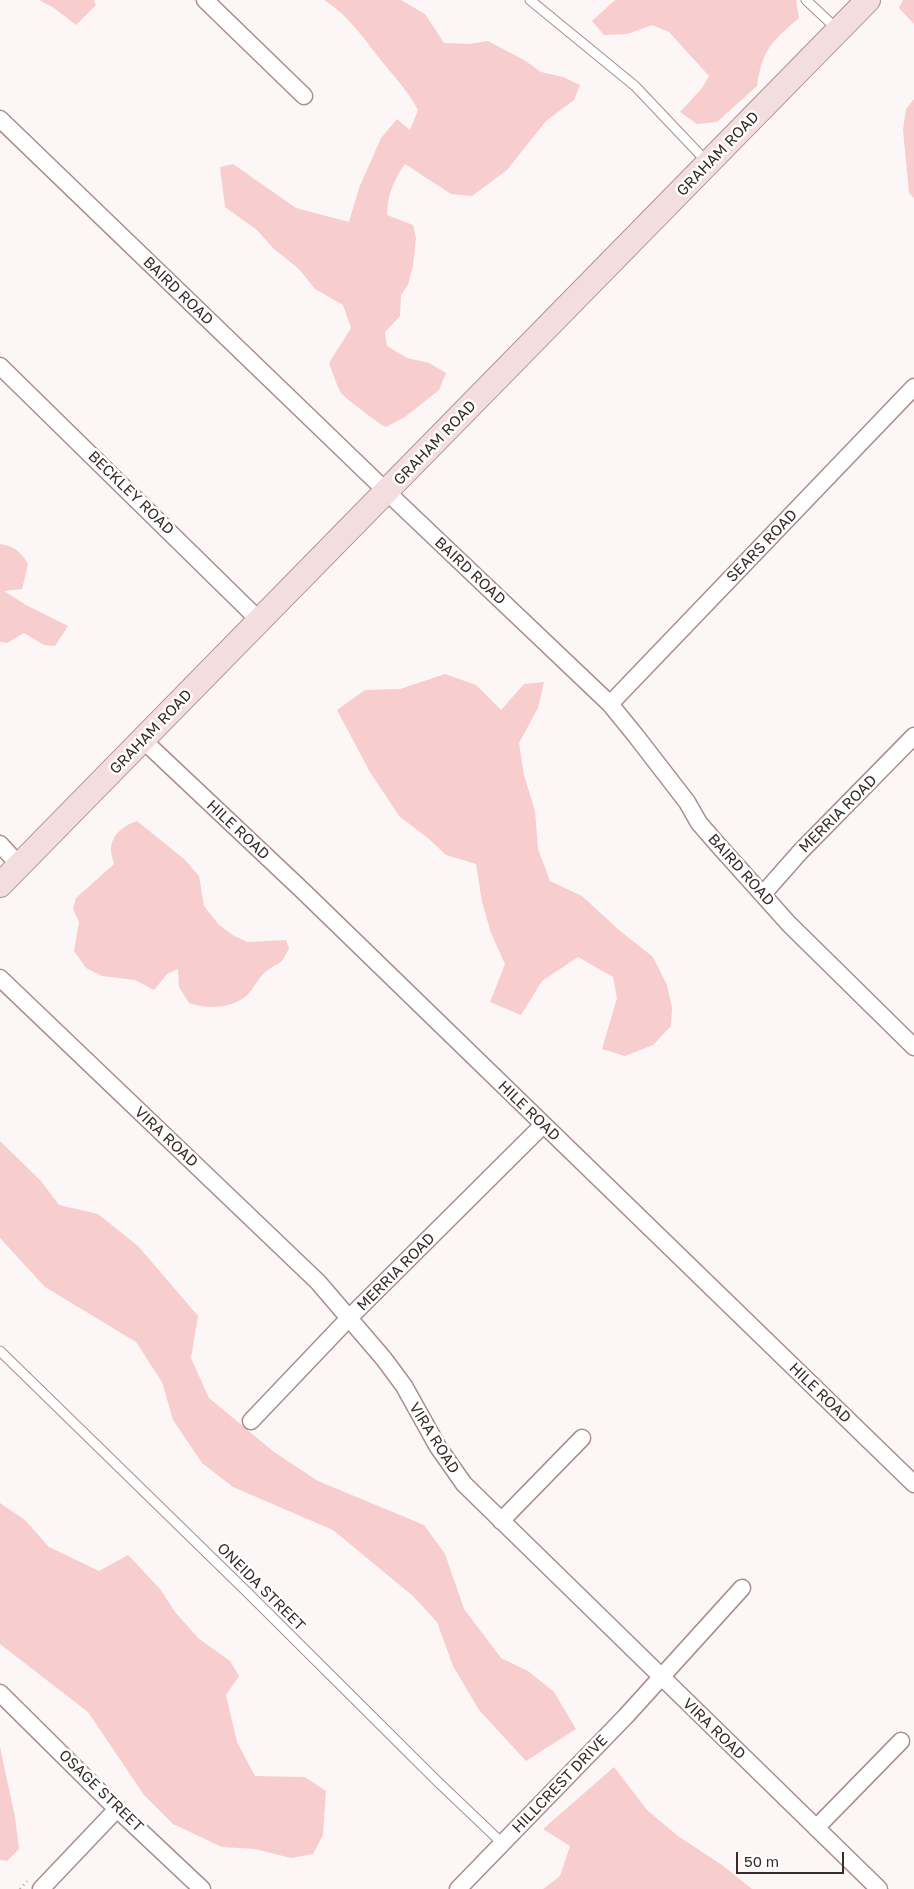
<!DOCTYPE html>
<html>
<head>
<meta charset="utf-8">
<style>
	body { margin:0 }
	#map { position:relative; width:914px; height:1889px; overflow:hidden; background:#fdf6f6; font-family:"Golos Text",sans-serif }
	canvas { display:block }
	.scale { position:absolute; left:736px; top:1852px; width:108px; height:22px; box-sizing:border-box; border:2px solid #372b2b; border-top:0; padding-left:6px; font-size:15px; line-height:18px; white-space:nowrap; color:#372b2b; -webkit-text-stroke:4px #fff; paint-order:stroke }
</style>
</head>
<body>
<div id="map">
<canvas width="914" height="1889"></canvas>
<div class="scale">50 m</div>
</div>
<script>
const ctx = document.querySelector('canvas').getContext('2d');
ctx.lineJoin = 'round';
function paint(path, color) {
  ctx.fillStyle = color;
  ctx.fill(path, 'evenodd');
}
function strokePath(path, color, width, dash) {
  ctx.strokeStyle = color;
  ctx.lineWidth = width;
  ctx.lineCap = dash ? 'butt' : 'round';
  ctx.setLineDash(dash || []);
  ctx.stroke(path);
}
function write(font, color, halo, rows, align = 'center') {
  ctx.font = font + ' "Golos Text",sans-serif';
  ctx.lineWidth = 5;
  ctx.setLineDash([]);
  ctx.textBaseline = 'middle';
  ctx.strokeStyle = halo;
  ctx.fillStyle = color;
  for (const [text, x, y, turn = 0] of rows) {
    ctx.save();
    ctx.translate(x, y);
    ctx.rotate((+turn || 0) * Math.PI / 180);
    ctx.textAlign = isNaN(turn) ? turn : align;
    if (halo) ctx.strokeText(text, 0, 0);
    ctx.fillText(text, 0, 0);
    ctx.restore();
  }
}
paint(new Path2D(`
	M 39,0 L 94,0 L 96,5 L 76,25 L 54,8 Z
	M 324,0 L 401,0 L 425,14 L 444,43 L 470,44 L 488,41 L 524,60 L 541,72 L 563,77 L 580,85 L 574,100 L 546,121 L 507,170 L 472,196 L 451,194 L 405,164 C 394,179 387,196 387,215 L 413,225 L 416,238 L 413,266 L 408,285 L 401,295 L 400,316 L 385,332 L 387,346 L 407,358 L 429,363 L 446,373 L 439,390 L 405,417 L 386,427 C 380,425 344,397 341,393 C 336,384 333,373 329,363 L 351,328 L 343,305 L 315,289 L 299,269 L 273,248 L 257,230 L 225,207 L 220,167 L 233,164 L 296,208 L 349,222 L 359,188 L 381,138 L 397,119 L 410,130 L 418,110 C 408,91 393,75 379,58 C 362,36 348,15 324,0 Z
	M 615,0 L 796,0 L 799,18 C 772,41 762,50 757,86 L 717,122 L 697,124 L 680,112 L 702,88 L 709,76 L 669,32 L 652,25 L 627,34 L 604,35 L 592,21 Z
	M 903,0 L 914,0 L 914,24 L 899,8 Z
	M 914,99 L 914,198 L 909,193 L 903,130 L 906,109 Z
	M 0,544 C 14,546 21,552 28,564 L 22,589 L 4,591 L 26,605 L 68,626 L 55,646 L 44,645 L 24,633 L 7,643 L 0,642 Z
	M 445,674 L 476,685 L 501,710 L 524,684 L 544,682 L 538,708 L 519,743 L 524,775 L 535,811 L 538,849 L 550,881 L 582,896 L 619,930 L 653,957 L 667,985 L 672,1008 L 671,1026 L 653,1045 L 625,1056 L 602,1049 L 617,998 L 613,977 L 578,957 L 542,981 L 521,1015 L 490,1002 L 505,964 L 491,933 L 482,902 L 476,864 L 446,855 L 429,839 L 399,816 L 370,772 L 337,710 L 365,690 L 400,689 Z
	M 137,821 L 184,859 L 199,876 L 204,906 L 219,925 L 234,936 L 248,942 L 286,940 L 289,948 C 280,968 279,961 265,972 C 257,979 253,991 245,997 C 229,1009 207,1009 189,1003 L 179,987 L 178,969 L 167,974 L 154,990 L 135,980 L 102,976 L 86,968 L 74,951 L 79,922 L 73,909 L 76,898 L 114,864 C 113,859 110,852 111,847 C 113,833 125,825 137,821 Z
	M 0,1141 L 41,1181 L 59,1205 L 98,1214 L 138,1246 L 198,1316 L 191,1358 L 209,1398 L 274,1452 L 318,1481 L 424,1525 L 445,1554 L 464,1609 L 501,1658 L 528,1671 L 554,1692 L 576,1729 L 526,1761 L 479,1710 L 453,1666 L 437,1622 L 413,1596 L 333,1530 L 233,1487 L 202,1463 L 173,1420 L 162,1382 L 136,1342 L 45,1287 L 0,1238 Z
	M 0,1503 L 25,1520 L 49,1547 L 99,1571 L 128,1555 L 160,1589 L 175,1612 L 198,1638 L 230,1661 L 239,1676 L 226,1695 L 237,1742 L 255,1776 L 305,1777 L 326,1791 L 323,1835 L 313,1854 L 291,1858 L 255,1849 L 222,1847 L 173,1824 L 144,1795 L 88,1712 L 0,1644 Z
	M 0,1747 L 15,1817 L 19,1849 L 7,1861 L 0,1860 Z
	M 614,1767 L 647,1810 L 678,1836 L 722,1865 L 752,1889 L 543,1889 L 560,1876 L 570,1846 L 543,1829 Z`), '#f7cdce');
const service = new Path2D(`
	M 530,0 L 635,86 L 708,163
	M 806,0 L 838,30
	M 0,1351 L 247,1592 L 437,1781 L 502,1843`);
const minor = new Path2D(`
	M 205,0 L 304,96
	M 0,119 L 387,492 L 610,704 L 636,736 L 687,802 L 699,823 L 719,846 L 789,924 L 914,1047
	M 0,366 L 260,621
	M 610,704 L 914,387
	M 143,740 L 302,890 L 914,1484
	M 0,844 L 19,865
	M 763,894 L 800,852 L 914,736
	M 0,978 L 318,1282 L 384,1359 L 404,1386 L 438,1447 L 464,1484 L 879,1889
	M 251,1421 L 350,1317 L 543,1125
	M 501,1521 L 582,1438
	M 0,1693 L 117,1809 L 202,1889
	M 816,1828 L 901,1741
	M 41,1889 L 117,1809
	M 458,1889 L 626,1716 L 742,1588`);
const secondary = new Path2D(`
	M 0,885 L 868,0`);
strokePath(service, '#aa8d8e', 11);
strokePath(minor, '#aa8d8e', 19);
strokePath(secondary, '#aa8d8e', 26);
strokePath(new Path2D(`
	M 20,1889 L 27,1881`), '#a69d9d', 2.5, [1, 4]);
strokePath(service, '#fff', 9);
strokePath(minor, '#fff', 16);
strokePath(secondary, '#f4ddde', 24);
write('15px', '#372b2b', '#fff', [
	["GRAHAM ROAD",718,154,-46],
	["BAIRD ROAD",178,291,44],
	["GRAHAM ROAD",435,443,-46],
	["BECKLEY ROAD",131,493,44],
	["SEARS ROAD",762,546,-46],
	["BAIRD ROAD",470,571,43],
	["GRAHAM ROAD",151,732,-46],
	["MERRIA ROAD",838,814,-45],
	["HILE ROAD",238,830,43],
	["BAIRD ROAD",741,870,48],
	["HILE ROAD",529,1111,44],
	["VIRA ROAD",166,1137,43],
	["MERRIA ROAD",396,1272,-45],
	["HILE ROAD",820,1393,44],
	["VIRA ROAD",434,1438,58],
	["ONEIDA STREET",261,1587,45],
	["VIRA ROAD",714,1729,44],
	["HILLCREST DRIVE",560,1784,-46],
	["OSAGE STREET",101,1791,44]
]);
</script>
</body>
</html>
